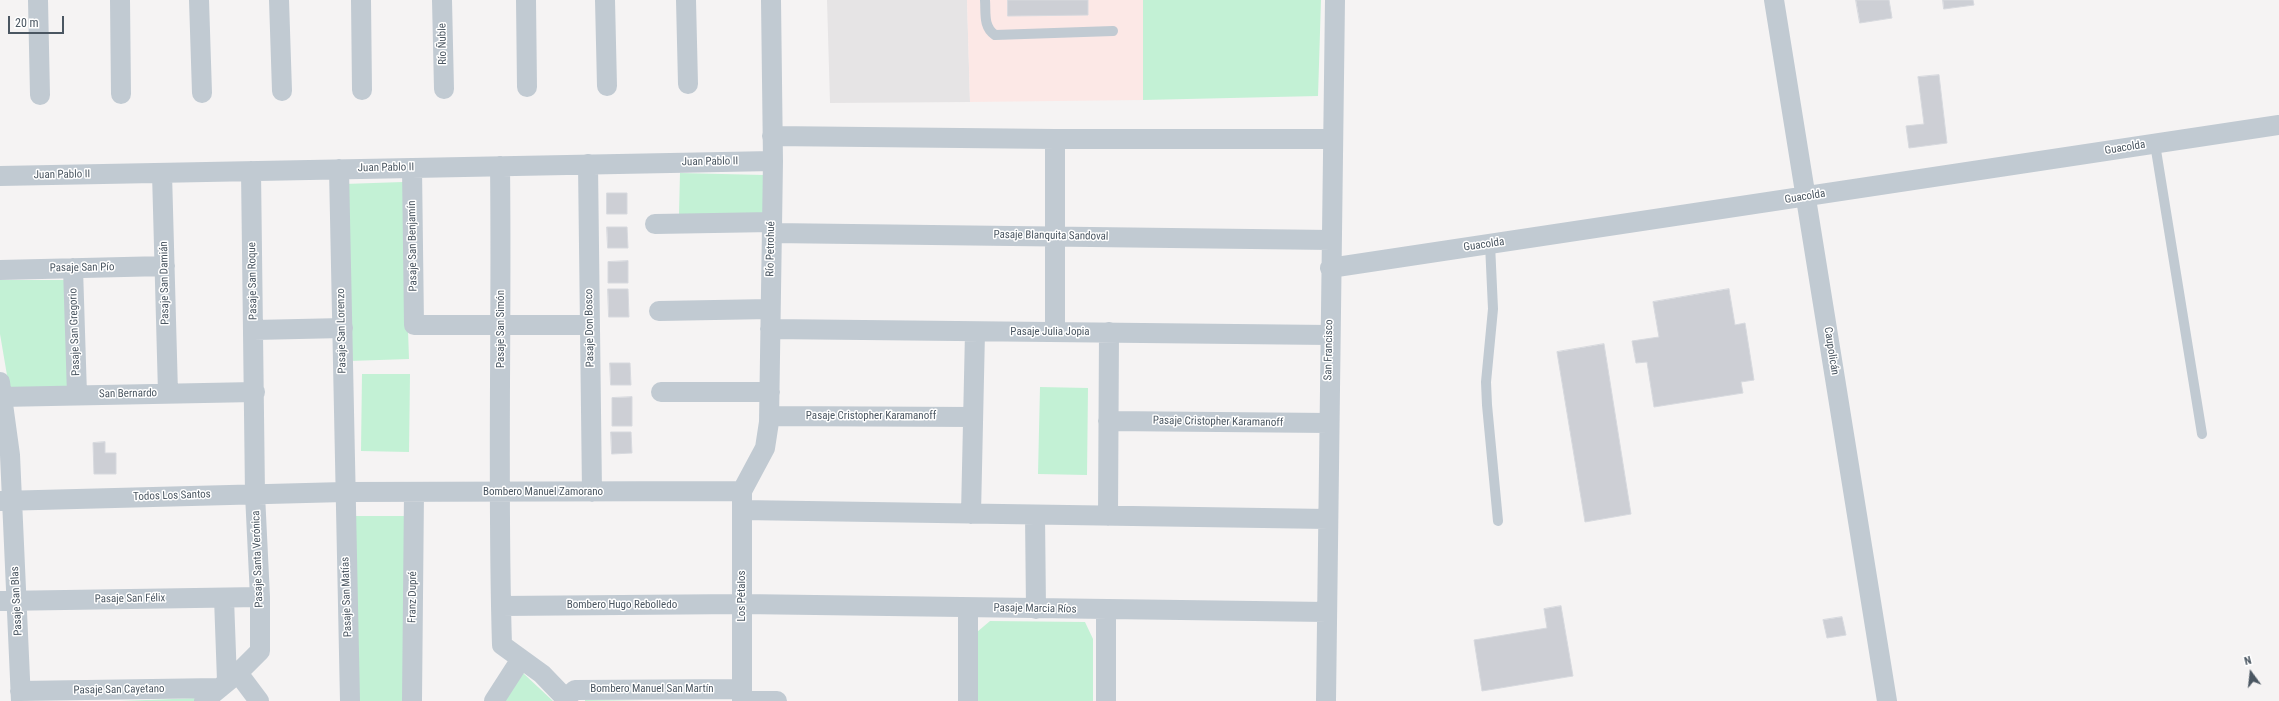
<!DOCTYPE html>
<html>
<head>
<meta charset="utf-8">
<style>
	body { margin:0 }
	#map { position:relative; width:2279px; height:701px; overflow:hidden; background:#f5f3f3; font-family:"Roboto Condensed",sans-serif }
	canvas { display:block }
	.north { position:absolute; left:2231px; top:653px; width:40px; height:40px; -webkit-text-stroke:3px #fff; paint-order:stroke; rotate:345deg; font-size:11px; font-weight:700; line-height:16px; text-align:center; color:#4a5661 }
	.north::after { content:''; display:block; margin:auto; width:14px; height:18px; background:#4a5661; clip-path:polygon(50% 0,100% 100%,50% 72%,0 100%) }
	.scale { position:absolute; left:8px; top:16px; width:56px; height:18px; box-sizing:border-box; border:2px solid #4a5661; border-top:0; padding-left:5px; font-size:12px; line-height:14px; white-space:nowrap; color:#4a5661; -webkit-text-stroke:3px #fff; paint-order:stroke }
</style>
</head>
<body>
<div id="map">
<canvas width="2279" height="701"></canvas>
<div class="north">N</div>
<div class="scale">20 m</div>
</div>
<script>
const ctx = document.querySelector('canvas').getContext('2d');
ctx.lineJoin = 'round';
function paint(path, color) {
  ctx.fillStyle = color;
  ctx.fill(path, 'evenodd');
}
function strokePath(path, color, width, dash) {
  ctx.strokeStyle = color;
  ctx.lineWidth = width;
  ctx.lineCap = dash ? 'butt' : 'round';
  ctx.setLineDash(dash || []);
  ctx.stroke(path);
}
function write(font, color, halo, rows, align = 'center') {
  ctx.font = font + ' "Roboto Condensed",sans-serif';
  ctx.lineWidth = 3;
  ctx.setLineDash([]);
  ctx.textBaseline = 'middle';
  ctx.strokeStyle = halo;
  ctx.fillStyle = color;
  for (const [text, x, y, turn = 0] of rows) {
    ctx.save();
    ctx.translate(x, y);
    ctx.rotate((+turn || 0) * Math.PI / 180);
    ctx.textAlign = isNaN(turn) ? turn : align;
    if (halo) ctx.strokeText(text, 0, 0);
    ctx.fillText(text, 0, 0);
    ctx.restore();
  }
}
paint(new Path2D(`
	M 827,0 L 967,0 L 970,102 L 830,103 Z`), '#e6e4e5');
paint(new Path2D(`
	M 967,0 L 1143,0 L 1143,100 L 970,102 Z`), '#fce8e6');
paint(new Path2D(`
	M 1143,0 L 1321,0 L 1318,96 L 1143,100 Z
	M 680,173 L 764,175 L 763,216 L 679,214 Z
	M 403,182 L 409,359 L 349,361 L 344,184 Z
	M 0,280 L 68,280 L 70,388 L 9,387 L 0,334 Z
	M 362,374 L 410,374 L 409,452 L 361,451 Z
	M 1040,387 L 1088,388 L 1087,475 L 1038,474 Z
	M 354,516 L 406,516 L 405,701 L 355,701 Z
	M 990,621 L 1085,622 L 1093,639 L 1093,701 L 978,701 L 977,632 Z
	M 523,673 L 553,701 L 502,701 Z
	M 199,698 L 196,701 L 120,701 Z
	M 585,700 L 646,700 L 585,701 Z`), '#c3f1d5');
const building = new Path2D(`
	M 1008,0 L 1088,0 L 1088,15 L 1008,16 Z
	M 1856,0 L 1889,0 L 1892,18 L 1860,23 Z
	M 1943,0 L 1973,0 L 1974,5 L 1944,9 Z
	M 1939,75 L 1947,143 L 1909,148 L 1906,126 L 1924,124 L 1918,77 Z
	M 607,193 L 627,193 L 627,214 L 607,214 Z
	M 607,227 L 627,227 L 628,248 L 608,248 Z
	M 628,261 L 628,283 L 608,283 L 608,262 Z
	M 608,289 L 628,289 L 629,317 L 609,317 Z
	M 1729,289 L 1735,325 L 1745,323 L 1754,380 L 1741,382 L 1743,393 L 1654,407 L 1647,362 L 1636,363 L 1632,341 L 1659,337 L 1653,302 Z
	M 1604,344 L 1631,514 L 1585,522 L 1557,352 Z
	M 610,363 L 630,363 L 631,385 L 611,385 Z
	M 632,397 L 632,426 L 612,426 L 612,398 Z
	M 611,432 L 631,432 L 632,453 L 612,454 Z
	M 105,442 L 105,453 L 116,453 L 116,474 L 94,474 L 93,443 Z
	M 1561,606 L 1573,676 L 1482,691 L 1474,640 L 1547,628 L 1544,609 Z
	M 1842,617 L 1846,635 L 1827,638 L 1823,620 Z`);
paint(building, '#cdcfd5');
strokePath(building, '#d7d9de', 1);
strokePath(new Path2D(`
	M 985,0 C 986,13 983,27 995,35 L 1113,31
	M 2155,144 L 2202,434
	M 1490,244 L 1493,309 L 1486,382 L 1487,405 L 1498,521`), '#c1cad2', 10);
strokePath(new Path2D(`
	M 38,0 L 40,95
	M 120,0 L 121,94
	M 199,0 L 202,93
	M 279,0 L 282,91
	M 361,0 L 362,90
	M 442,0 L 444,89
	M 526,0 L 527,87
	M 605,0 L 607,86
	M 686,0 L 688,84
	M 1774,0 L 1887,701
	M 772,136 L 1055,139 L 1332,139
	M 1055,139 L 1055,332
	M 588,164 L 592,492
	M 500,166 C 502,326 497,486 502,645 L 542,674 L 568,701
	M 412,168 L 414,325 L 590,325
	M 339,169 L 350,701
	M 162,173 L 168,393
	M 0,176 L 773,161
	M 655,224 L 772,222
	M 772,233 L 1331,240
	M 73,268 L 77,395
	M 1330,268 L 2279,125
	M 0,270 L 165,266
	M 659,311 L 770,309
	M 770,329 L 1329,335
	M 254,330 L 343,328
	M 0,382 L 10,455 L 21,701
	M 661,392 L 770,392
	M 0,397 L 255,392
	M 769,416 L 973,417
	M 1108,421 L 1329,423
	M 0,501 L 344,492 L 742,491
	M 742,510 L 1328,519
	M 971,514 L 975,332
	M 1035,515 L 1036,609
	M 1108,516 L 1109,332
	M 224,598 L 227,681
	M 0,601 L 260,597
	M 501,606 L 742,604 L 1327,612
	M 238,673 L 259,701
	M 20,691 L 218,688
	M 566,698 L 575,690 L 742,689
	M 204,701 L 238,673 L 260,651 L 260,597 L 255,494 L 251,171
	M 412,701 L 414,492
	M 494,701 L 521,659
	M 742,701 L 742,491 L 765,448 L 769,422 L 773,161 L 771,0
	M 742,701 L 777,701
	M 968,701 L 968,609
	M 1106,701 L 1106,610
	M 1326,701 L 1335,0`), '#c1cad2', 20);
write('11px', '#4a5661', '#fff', [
	["Río Ñuble",443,44,-91],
	["Guacolda",2125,148,-9],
	["Juan Pablo II",710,162,-1],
	["Juan Pablo II",386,168,-1],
	["Juan Pablo II",62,175,-1],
	["Guacolda",1805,197,-9],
	["Pasaje Blanquita Sandoval",1051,236,1],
	["Guacolda",1484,245,-8],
	["Pasaje San Benjamín",413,246,-91],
	["Río Petrohué",771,249,-89],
	["Pasaje San Pío",82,268,-1],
	["Pasaje San Roque",253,281,-91],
	["Pasaje San Damián",165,283,-91],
	["Pasaje Don Bosco",590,328,-91],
	["Pasaje San Simón",501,329,-90],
	["Pasaje San Lorenzo",342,331,-91],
	["Pasaje San Gregorio",75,332,-92],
	["Pasaje Julia Jopia",1050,332],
	["San Francisco",1329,350,-89],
	["Caupolicán",1831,351,81],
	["San Bernardo",128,394,-1],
	["Pasaje Cristopher Karamanoff",871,416],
	["Pasaje Cristopher Karamanoff",1218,422,1],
	["Bombero Manuel Zamorano",543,492],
	["Todos Los Santos",172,496,-2],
	["Pasaje Santa Verónica",258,559,-92],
	["Los Pétalos",742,596,-90],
	["Pasaje San Matías",347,597,-92],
	["Franz Dupré",413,597,-89],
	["Pasaje San Félix",130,599,-1],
	["Pasaje San Blas",17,601,-93],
	["Bombero Hugo Rebolledo",622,605],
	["Pasaje Marcia Ríos",1035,609,1],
	["Bombero Manuel San Martín",652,689],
	["Pasaje San Cayetano",119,690,-1]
]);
</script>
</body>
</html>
